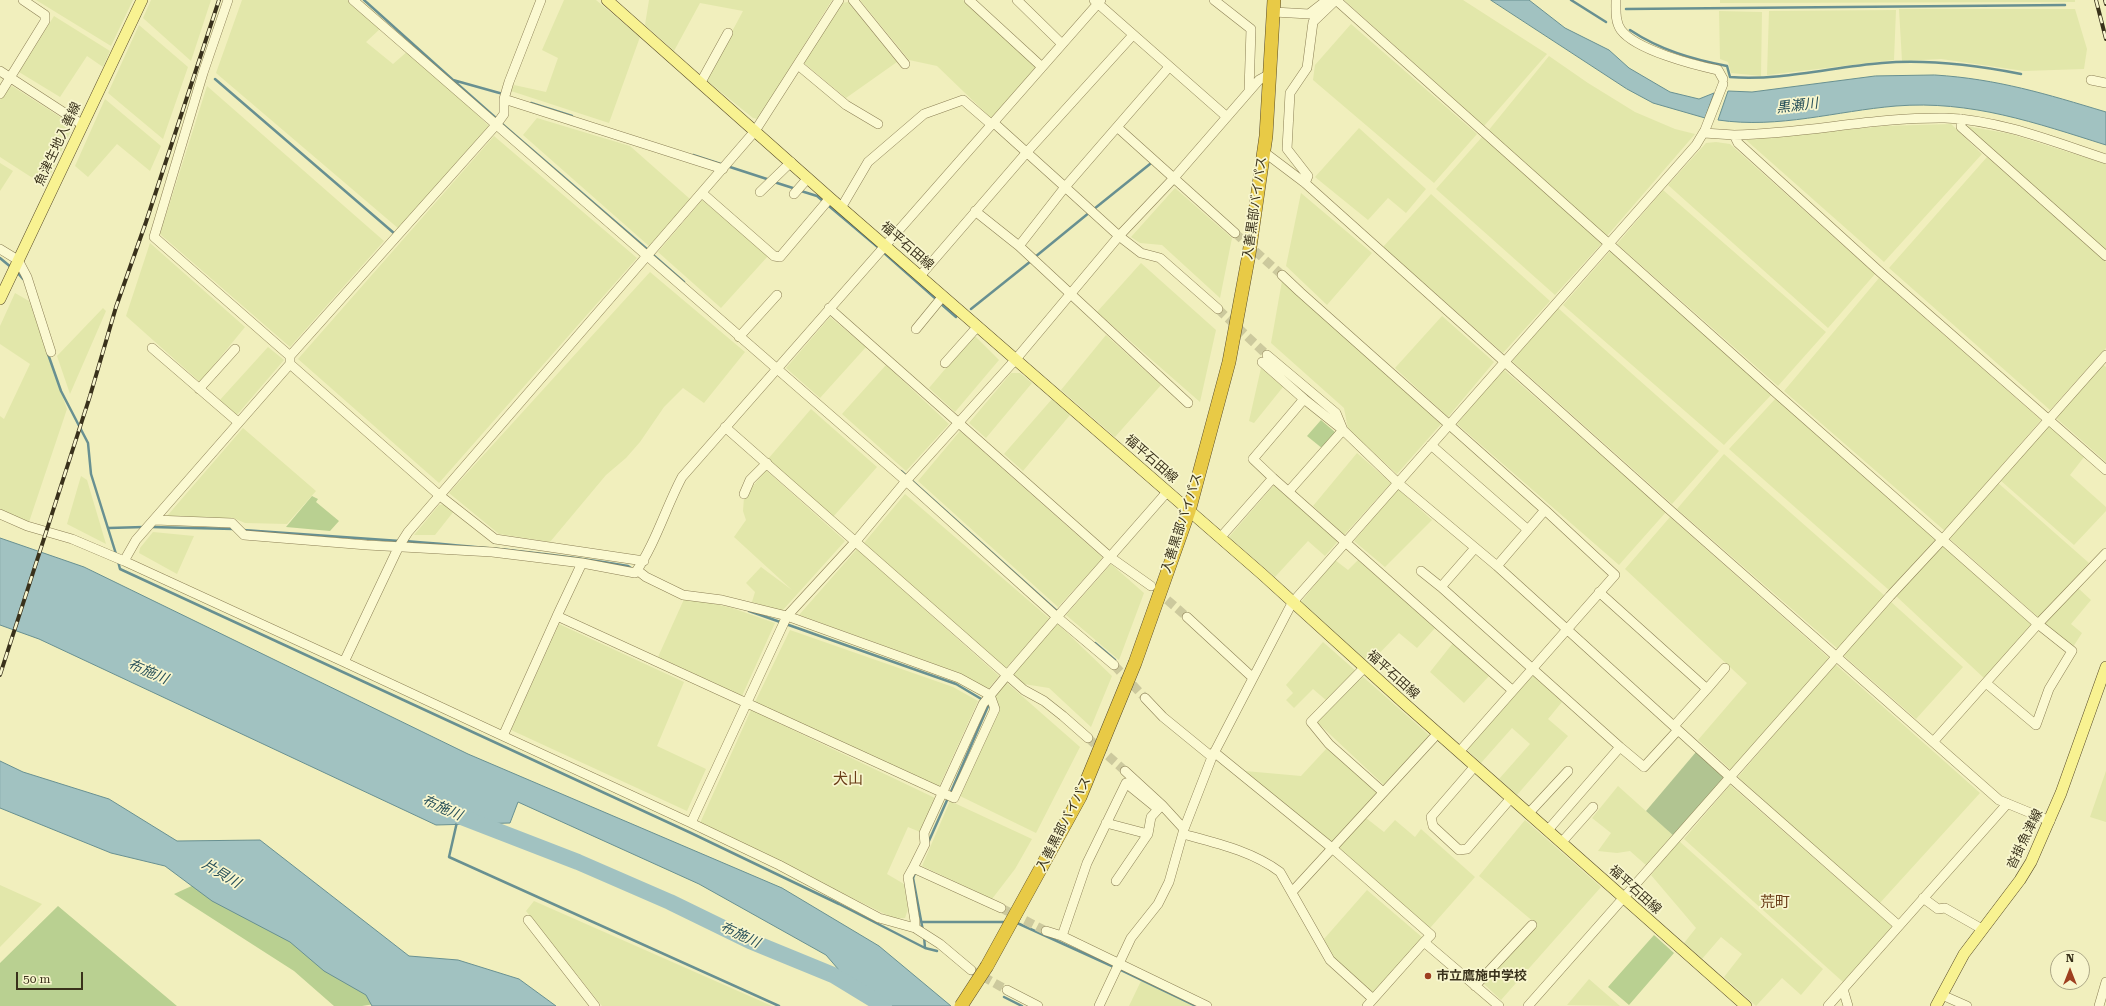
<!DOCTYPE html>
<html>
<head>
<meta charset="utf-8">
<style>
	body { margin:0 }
	#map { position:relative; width:2106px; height:1006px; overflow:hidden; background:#f1efbd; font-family:"Roboto Serif",serif }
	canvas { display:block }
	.north { position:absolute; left:2050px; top:950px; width:40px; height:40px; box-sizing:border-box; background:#f8f6ce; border:1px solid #aca786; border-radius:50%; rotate:0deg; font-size:11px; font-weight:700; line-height:16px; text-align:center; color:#39311b }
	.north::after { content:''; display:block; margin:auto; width:14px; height:18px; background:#9e3f20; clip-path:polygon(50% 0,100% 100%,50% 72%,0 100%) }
	.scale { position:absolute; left:16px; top:972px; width:67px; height:18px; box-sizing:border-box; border:2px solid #39311b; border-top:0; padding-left:5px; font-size:12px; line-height:14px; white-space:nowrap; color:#39311b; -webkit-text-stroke:3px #f8f6ce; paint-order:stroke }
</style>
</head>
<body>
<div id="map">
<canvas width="2106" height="1006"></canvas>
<div class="north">N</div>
<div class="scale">50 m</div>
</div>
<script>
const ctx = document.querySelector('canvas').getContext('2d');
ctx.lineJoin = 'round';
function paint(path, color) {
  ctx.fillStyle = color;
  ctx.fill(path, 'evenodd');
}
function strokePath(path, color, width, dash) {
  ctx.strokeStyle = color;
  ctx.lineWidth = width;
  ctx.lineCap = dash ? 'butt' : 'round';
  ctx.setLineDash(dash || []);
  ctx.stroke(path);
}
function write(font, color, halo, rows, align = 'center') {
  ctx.font = font + ' "Roboto Serif","Noto Sans JP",serif';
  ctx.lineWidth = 3.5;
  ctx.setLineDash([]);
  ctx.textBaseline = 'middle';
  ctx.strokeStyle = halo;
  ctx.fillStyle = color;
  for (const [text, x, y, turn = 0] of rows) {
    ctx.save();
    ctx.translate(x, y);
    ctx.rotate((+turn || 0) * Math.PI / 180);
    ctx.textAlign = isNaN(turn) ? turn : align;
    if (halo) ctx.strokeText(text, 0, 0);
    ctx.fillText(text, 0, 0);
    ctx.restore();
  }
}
paint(new Path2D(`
	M 36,0 L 133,0 L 111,46 Z
	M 151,0 L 211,0 L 191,61 L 143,18 Z
	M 242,0 L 348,0 L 381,28 L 366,42 L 393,64 L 409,50 L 489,126 L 399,229 L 216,73 Z
	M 564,0 L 596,0 L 640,37 L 609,123 L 511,91 L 514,85 L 546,92 L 558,58 L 542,50 Z
	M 649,0 L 832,0 L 758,119 L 753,118 L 706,80 L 743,11 L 700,3 L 674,51 L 645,25 Z
	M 860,0 L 963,0 L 1037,67 L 991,118 L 937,66 L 909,60 Z
	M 1344,0 L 1463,0 L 1547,54 L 1484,126 Z
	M 1720,0 L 2075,0 L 2075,2 L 1720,3 Z
	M 848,2 L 897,62 L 846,98 L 804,63 L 842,3 Z
	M 1899,9 L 2075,9 L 2087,49 L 2084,69 L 2024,71 L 1941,59 L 1902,61 Z
	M 1896,10 L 1894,60 L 1767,75 L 1769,11 Z
	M 1719,11 L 1762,12 L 1761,76 L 1731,73 L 1728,62 L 1720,59 Z
	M 54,16 L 110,51 L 103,67 L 87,56 L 60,97 L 19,72 Z
	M 1351,24 L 1477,134 L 1434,183 L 1313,80 L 1315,65 Z
	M 139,25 L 188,67 L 163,139 L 108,93 Z
	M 1549,56 L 1588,83 L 1635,112 L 1675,129 L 1695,134 L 1607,236 L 1488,131 Z
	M 12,86 L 68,122 L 70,133 L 45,186 L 0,157 L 0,100 L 8,88 Z
	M 207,86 L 384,241 L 290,347 L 160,234 Z
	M 105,99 L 161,146 L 150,171 L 117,144 L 88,177 L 75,166 Z
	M 537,118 L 630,146 L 690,199 L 649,246 L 523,135 Z
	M 1951,124 L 1982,154 L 1884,262 L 1746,140 L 1884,126 Z
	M 1966,126 L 2011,134 L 2106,164 L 2106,251 Z
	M 1359,128 L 1426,189 L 1406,213 L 1388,198 L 1368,220 L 1315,177 Z
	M 494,136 L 637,258 L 439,483 L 298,359 Z
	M 1482,137 L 1602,243 L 1555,295 L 1436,189 Z
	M 1716,142 L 1730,144 L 1875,274 L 1828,328 L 1668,185 L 1706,143 Z
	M 1987,157 L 2106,262 L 2106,348 L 2050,410 L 1889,268 Z
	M 0,163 L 13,171 L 0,191 Z
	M 1175,188 L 1232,238 L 1220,298 L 1162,245 L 1140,243 L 1131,237 Z
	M 1663,190 L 1826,332 L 1778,386 L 1617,244 Z
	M 1301,193 L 1372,253 L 1327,305 L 1286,266 Z
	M 1431,194 L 1550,301 L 1503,353 L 1383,247 Z
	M 702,200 L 768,256 L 721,308 L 658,252 Z
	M 150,243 L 245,327 L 200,382 L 126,316 Z
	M 1611,250 L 1772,394 L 1724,445 L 1563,305 Z
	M 1141,263 L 1216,330 L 1200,402 L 1097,312 Z
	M 650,272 L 745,352 L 704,403 L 683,388 L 664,407 L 640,442 L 626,458 L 606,475 L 550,542 L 499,534 L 449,493 Z
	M 1879,278 L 2041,420 L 1945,531 L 1784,391 Z
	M 1282,281 L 1441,424 L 1397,474 L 1348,429 L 1344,408 L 1271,343 Z
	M 15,293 L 29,301 L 67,409 L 29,522 L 0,509 L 0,416 L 4,419 L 30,364 L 0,344 L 0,326 Z
	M 103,308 L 106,311 L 70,394 L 57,356 Z
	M 1558,308 L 1719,451 L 1672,504 L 1512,361 Z
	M 1442,316 L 1494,362 L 1448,417 L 1395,368 Z
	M 830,317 L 866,347 L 820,398 L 786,368 Z
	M 974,335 L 999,360 L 955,412 L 929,388 Z
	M 1106,335 L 1161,385 L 1115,437 L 1061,390 Z
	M 268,347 L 284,360 L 236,416 L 219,401 Z
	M 2102,364 L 2106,367 L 2106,462 L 2055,417 Z
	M 886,365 L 949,424 L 906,471 L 842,414 Z
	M 1261,368 L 1283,387 L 1254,423 L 1249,421 Z
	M 1503,369 L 1666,512 L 1619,565 L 1457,424 Z
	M 1011,373 L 1020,373 L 1032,383 L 986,438 L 969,423 Z
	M 1776,398 L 1937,540 L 1890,591 L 1729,449 Z
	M 1052,399 L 1070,415 L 1023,471 L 1004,454 Z
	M 811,409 L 877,467 L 833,517 L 768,459 Z
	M 2048,424 L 2084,457 L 2070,475 L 2106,507 L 2106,511 L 2074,545 L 2000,480 Z
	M 243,428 L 316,491 L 287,524 L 245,523 L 233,518 L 228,519 L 167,516 Z
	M 960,431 L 1103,558 L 1058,607 L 918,481 Z
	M 1357,453 L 1391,483 L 1344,535 L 1313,506 Z
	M 1724,454 L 1885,596 L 1839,650 L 1677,509 Z
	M 766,470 L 845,541 L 782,611 L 752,602 L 755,592 L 746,583 L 761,567 L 792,590 L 734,537 L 746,520 L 743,511 L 744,497 Z
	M 81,476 L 87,480 L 106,544 L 67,524 Z
	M 1997,482 L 2089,563 L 2039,618 L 1949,538 Z
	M 1274,485 L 1338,541 L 1325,556 L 1308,541 L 1275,577 L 1229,537 Z
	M 1398,489 L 1432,520 L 1385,567 L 1354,541 Z
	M 905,494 L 1050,619 L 1006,668 L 864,543 Z
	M 445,504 L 454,511 L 435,535 L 414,535 L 439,505 Z
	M 1670,517 L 1830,659 L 1732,771 L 1698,740 L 1747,683 L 1625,569 Z
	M 153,532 L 194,536 L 177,574 L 139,553 L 140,548 Z
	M 1943,544 L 2033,625 L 1985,679 L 1896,596 Z
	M 857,549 L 999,676 L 988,689 L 962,674 L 799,615 Z
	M 1335,560 L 1348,570 L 1358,560 L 1435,628 L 1417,648 L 1399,633 L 1369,664 L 1301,602 Z
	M 1111,564 L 1144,593 L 1119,660 L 1066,615 Z
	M 2078,588 L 2091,600 L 2071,624 L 2082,633 L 2073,647 L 2044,624 Z
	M 685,597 L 732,608 L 775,623 L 742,696 L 658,657 Z
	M 1890,601 L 1963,667 L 1916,719 L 1843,655 Z
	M 1057,623 L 1112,676 L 1091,727 L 1049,688 L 1024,684 L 1013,674 Z
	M 559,624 L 684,682 L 657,746 L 706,769 L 687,811 L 511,730 Z
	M 790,630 L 953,687 L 978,701 L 939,787 L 755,702 Z
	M 1323,642 L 1356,671 L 1327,701 L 1313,689 L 1294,708 L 1286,700 L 1293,693 L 1286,685 Z
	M 1453,643 L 1489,676 L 1464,703 L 1430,672 Z
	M 1835,664 L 1980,793 L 1879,904 L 1738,777 Z
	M 1361,675 L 1430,736 L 1385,786 L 1317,722 Z
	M 1534,676 L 1562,702 L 1548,719 L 1568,736 L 1517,795 L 1499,779 L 1530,744 L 1512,728 L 1481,763 L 1468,751 L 1469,747 L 1530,677 Z
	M 1006,682 L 1080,747 L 1036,833 L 960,796 L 1000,710 L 995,695 Z
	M 751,710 L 935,798 L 920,832 L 908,827 L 887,874 L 904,884 L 908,909 L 905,918 L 893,918 L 700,823 Z
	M 1327,748 L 1378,793 L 1331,843 L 1245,771 L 1301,776 Z
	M 2106,771 L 2106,822 L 2090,817 Z
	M 1730,785 L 1893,927 L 1843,982 L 1684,839 Z
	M 1618,786 L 1675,837 L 1647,866 L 1630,851 L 1617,853 L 1598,851 L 1611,833 L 1592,818 Z
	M 950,801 L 1032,839 L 1015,869 L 992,899 L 922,866 Z
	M 1366,818 L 1384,832 L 1395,820 L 1415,837 L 1421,829 L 1475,877 L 1430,928 L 1337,847 Z
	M 1525,820 L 1601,887 L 1501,1000 L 1484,984 L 1535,923 L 1479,876 Z
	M 1679,841 L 1823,969 L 1801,995 L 1782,978 L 1756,1006 L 1724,977 L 1742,954 L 1721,937 L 1702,959 L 1684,943 L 1696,928 L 1651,875 Z
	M 0,885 L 42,904 L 0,947 Z
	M 1367,890 L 1423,938 L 1373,994 L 1333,959 L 1324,939 Z
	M 534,901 L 772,1006 L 602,1006 L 526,911 Z
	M 1589,979 L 1620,1006 L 1567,1005 Z
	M 1141,981 L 1198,1006 L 1129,1006 Z`), '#e2e7aa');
paint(new Path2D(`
	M 1321,420 L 1336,433 L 1323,449 L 1307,436 Z
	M 312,496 L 318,499 L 316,502 L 339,521 L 330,531 L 286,527 Z
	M 216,875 L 387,1002 L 362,1006 L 334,1006 L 294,971 L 174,894 Z
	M 58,906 L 177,1006 L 0,1006 L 0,963 Z
	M 1654,935 L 1674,953 L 1629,1005 L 1608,987 Z`), '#b9d091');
paint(new Path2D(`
	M 1696,752 L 1726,779 L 1675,837 L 1646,811 Z`), '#b1c491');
const water = new Path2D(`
	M 1491,0 L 1529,0 L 1565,28 L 1609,50 L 1629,68 L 1670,92 L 1699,99 L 1714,93 L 1705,118 L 1653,103 L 1627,89 Z
	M 1935,75 C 1998,79 2046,94 2106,112 L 2106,145 C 2036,123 1971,100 1896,106 C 1836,111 1779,129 1718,120 L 1728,91 L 1752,92 L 1875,76 Z
	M 0,538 L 84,567 L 468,754 L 782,888 L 879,946 L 951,1006 L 870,1006 L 826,955 L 699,884 L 518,802 L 510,823 L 436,825 L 39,639 L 0,625 Z
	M 0,761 L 23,772 L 109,799 L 177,841 L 260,840 L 409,956 L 458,960 L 519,979 L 556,1006 L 372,1006 L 366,995 L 324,971 L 290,942 L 212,901 L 165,866 L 111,853 L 0,808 Z`);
paint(water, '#a1c2c1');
strokePath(water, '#689091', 1);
strokePath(new Path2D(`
	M 364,0 L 453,80 L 503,94
	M 1571,0 L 1606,22
	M 1626,9 L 2065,5
	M 1630,30 C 1660,50 1692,59 1727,66 L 1730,77 C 1781,81 1832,67 1882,63 C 1928,59 1975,65 2021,74
	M 215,79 L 395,234
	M 453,80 L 497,119
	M 531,103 L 572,116
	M 501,123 L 648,250
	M 693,155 L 770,180
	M 774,182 L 796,189
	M 801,191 L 817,196 L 880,249
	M 1094,209 L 1150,164
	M 883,252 L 936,299
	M 652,254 L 684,282
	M 1035,257 L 1090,212
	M 0,258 L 12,268
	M 16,271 L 23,279
	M 940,303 L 956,317
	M 971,309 L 1031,261
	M 48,354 L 61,391 L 88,443 L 91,474 L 116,554
	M 901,471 L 1059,613
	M 151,527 L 234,529
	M 109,528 L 144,527
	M 243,530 L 400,541
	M 405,541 C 480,547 554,553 628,566 L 631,568
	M 118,561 L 120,569 L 691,833 L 839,904 L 925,948 L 937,951
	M 749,611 L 956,684 L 983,700
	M 1095,643 L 1115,660
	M 950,794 L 989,704
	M 457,822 L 449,857 L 779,1006
	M 928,843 L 948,798
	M 915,873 L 913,878 L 923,931
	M 922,922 L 1006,922
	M 1015,922 L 1114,967
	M 924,936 L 925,948
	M 1119,969 L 1196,1006
	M 1004,997 L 1022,1006`), '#689091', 2.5);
strokePath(new Path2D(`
	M 459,816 L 578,862 L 670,902 L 750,941 L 833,975 L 884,1006`), '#a1c2c1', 16);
strokePath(new Path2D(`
	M 1235,233 L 1282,275
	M 1218,309 L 1267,355
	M 1157,591 L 1187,617
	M 1114,665 L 1145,698
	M 1088,738 L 1125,771
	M 1001,908 L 1046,931
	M 971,970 L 1007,990`), '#ccc99d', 9, [9, 4.5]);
const minor = new Path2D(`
	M 228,0 L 203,73 L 154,237 L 290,356
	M 353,0 L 906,481 L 1057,617 L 1007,675 L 1024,690 L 1044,701 L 1063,716 L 1088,738
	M 853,0 L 905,64
	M 969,0 L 1042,67
	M 1017,0 L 1062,44
	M 1094,0 L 1227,117
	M 1214,0 L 1251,29 L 1249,91
	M 1336,0 L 1776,393 L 2038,624 L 2072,651 L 2049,689 L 2036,725 L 1986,683
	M 1616,0 C 1616,10 1615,22 1621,30 C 1636,50 1694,65 1718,70 L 1723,79
	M 1274,12 L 1309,14 L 1327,0 L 1336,0 L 1313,22 L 1307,68 L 1290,93 L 1287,149 L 1308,176 L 1305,183
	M 798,65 L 846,105 L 878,124
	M 0,71 L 83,125
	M 2091,80 L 2106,83
	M 701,82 L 728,33
	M 0,94 L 45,21 L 45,15 L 23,0
	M 504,99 L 509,82 L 541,0
	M 1961,119 L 1961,127 L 2106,256
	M 994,123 L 1065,187 L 1169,67
	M 1117,127 L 1235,233
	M 1704,133 L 1734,135 L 1738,143 L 1880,272 L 2106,470
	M 1734,135 C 1805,134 1874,117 1945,118 C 2000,120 2054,142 2106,159
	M 1264,152 L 1305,183 L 1671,511 L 1999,800 L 2050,821
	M 760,192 L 791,162
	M 702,193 L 774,256 L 780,257 L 830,198
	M 794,194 L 808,178
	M 841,208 L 868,162 L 924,114 L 963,100 L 992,125
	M 975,211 L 1019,246 L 1188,403
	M 1019,246 L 1065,187 L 1119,236 L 1141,253 L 1160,258 L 1218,309
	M 0,249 L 18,260 L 27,277 L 51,352
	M 1282,275 L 1300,292 L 1545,510
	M 920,276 L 1027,152 L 1133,35
	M 829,308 L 1110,557 L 1057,617 L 1114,665
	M 916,329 L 943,296
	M 739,337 L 777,295
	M 152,348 L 238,422
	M 1267,355 L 1336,413 L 1343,430 L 1398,483 L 1497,566 L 1731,778 L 1899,926
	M 1262,362 L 1304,399
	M 945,363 L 978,326
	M 290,364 L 136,540 L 124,561 L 344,662 L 399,546 L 408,532 L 755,131 L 839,0
	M 199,389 L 235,349
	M 725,427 L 1007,675 L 983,704 L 924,833 L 925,844 L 913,868 L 1001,908
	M 1431,445 L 1528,530
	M 1289,491 L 1343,430 L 1304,399 L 1253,459 L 1273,478 L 1512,690
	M 744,494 L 750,480 L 767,463
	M 0,514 L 27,526 L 72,539 L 124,561
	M 155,520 L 232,523 L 244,535 L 367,545 L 492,552 L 582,563 L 635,573 C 655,545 666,507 682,477 L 1101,0
	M 1220,538 L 1273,478
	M 1475,548 L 1441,587 L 1620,747 L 1644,767 L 1678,730
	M 644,561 L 495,539 L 439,495 L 290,364 L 290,356 L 496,125 L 504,114 L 504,99 L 723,169
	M 582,563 L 557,616 L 954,798 L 995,709 L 990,695 L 959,678 L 787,616 L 722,600 L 683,595 L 646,577 L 637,570
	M 1421,571 L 1441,587
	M 1151,586 L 1110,557 L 1167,492
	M 1599,592 L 1707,689 L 1674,726
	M 1187,617 L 1252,677
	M 344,662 L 503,736 L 557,616
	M 1365,667 L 1311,722 L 1329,744 L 1383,792
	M 1707,689 L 1725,668
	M 1145,698 L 1163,717 L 1212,757
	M 503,736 L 691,823
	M 1934,741 L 2038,624 L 2106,553
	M 1214,752 L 1332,848 L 1431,935 L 1424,942 L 1499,1006
	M 1459,752 L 1615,575 L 1545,510 L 1497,566
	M 1475,766 L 1431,817 L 1433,826 L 1459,850 L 1467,849 L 1511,798
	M 1125,771 L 1162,805 L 1184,829
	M 1158,809 L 1126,783 L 1087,863 L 1062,936 L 1207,1006
	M 1529,813 L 1568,771
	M 1106,823 L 1148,834
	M 1548,830 L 1620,747
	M 1183,834 C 1216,843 1252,851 1280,872 L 1330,960 L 1373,999
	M 1561,843 L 1593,807
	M 913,868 L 908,877 L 915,921 L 915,928
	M 1116,881 L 1148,834 L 1151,817 L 1161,806
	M 1292,892 L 1438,733
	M 1923,898 L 1938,909 L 1945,908 L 1982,929
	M 528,920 L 595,1006
	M 1046,931 L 1062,936
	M 971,970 L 940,944 L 915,928 L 879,918 L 779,865 L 691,823 L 787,616 L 856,541 L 906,481 L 1016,359 L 1119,236 L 1173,179 L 1259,80 L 1270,74
	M 1475,986 L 1532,925
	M 1843,989 L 1848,1006
	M 1007,990 L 1038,1006
	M 1942,995 L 1967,1006
	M 1099,1006 L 1131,938 L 1158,904 L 1169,882 L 1184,829 L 1212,757 L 1292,603 L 1696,145 L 1705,130 L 1723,84
	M 1367,1006 L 1424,942
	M 1528,1006 L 1890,596 L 1943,539 L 2106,355
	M 1828,1006 L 2007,804
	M 2099,1006 L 2106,982`);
const major = new Path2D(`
	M 607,0 L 830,198 L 1262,574 L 1405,704 L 1746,1006
	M 0,299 L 142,0
	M 1936,1006 L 1964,954 L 2020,880 L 2031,862 L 2061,793 L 2106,667`);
const highway = new Path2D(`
	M 987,966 L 1080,797 L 1135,663 L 1189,511 L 1229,362 L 1249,254 L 1266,136 L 1274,0`);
strokePath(minor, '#8b7f55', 10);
strokePath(major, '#584b2a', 12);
strokePath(highway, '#584b2a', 14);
strokePath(minor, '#fbf9d1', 9);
strokePath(major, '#f8f291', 11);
strokePath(highway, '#e8ca46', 13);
const rail = new Path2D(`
	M 2096,0 L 2106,39
	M 2105,0 L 2106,4
	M 0,675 L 90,396 L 116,307 L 146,222 L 219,0`);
strokePath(rail, '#39311b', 4);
strokePath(rail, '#f8f6ce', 2.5, [8]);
const highwayBridge = new Path2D(`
	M 961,1006 L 987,966`);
strokePath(highwayBridge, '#584b2a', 14, []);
strokePath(highwayBridge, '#e8ca46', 13);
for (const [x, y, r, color] of [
	[1428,976,4,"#9e3f20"]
]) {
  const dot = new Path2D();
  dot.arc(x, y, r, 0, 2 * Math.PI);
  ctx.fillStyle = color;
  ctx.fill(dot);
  strokePath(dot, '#f8f6ce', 1.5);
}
write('13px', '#39311b', '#f8f6ce', [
	["魚津生地入善線",58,144,-65],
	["入善黒部バイパス",1255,208,-82],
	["福平石田線",907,246,41],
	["福平石田線",1151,459,41],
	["入善黒部バイパス",1182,523,-72],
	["福平石田線",1393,675,42],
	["入善黒部バイパス",1064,824,-63],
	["沓掛魚津線",2025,839,-64],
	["福平石田線",1635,890,42]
]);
write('bold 13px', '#39311b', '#f8f6ce', [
	["市立鷹施中学校",1436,976]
], 'left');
write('italic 14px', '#29515a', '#f8f6ce', [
	["黒瀬川",1797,106,-7],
	["布施川",148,672,23],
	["布施川",442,808,24],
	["片貝川",221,874,31],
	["布施川",740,935,25]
]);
write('15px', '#693d17', '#f8f6ce', [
	["犬山",848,780],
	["荒町",1775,903]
]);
</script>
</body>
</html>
